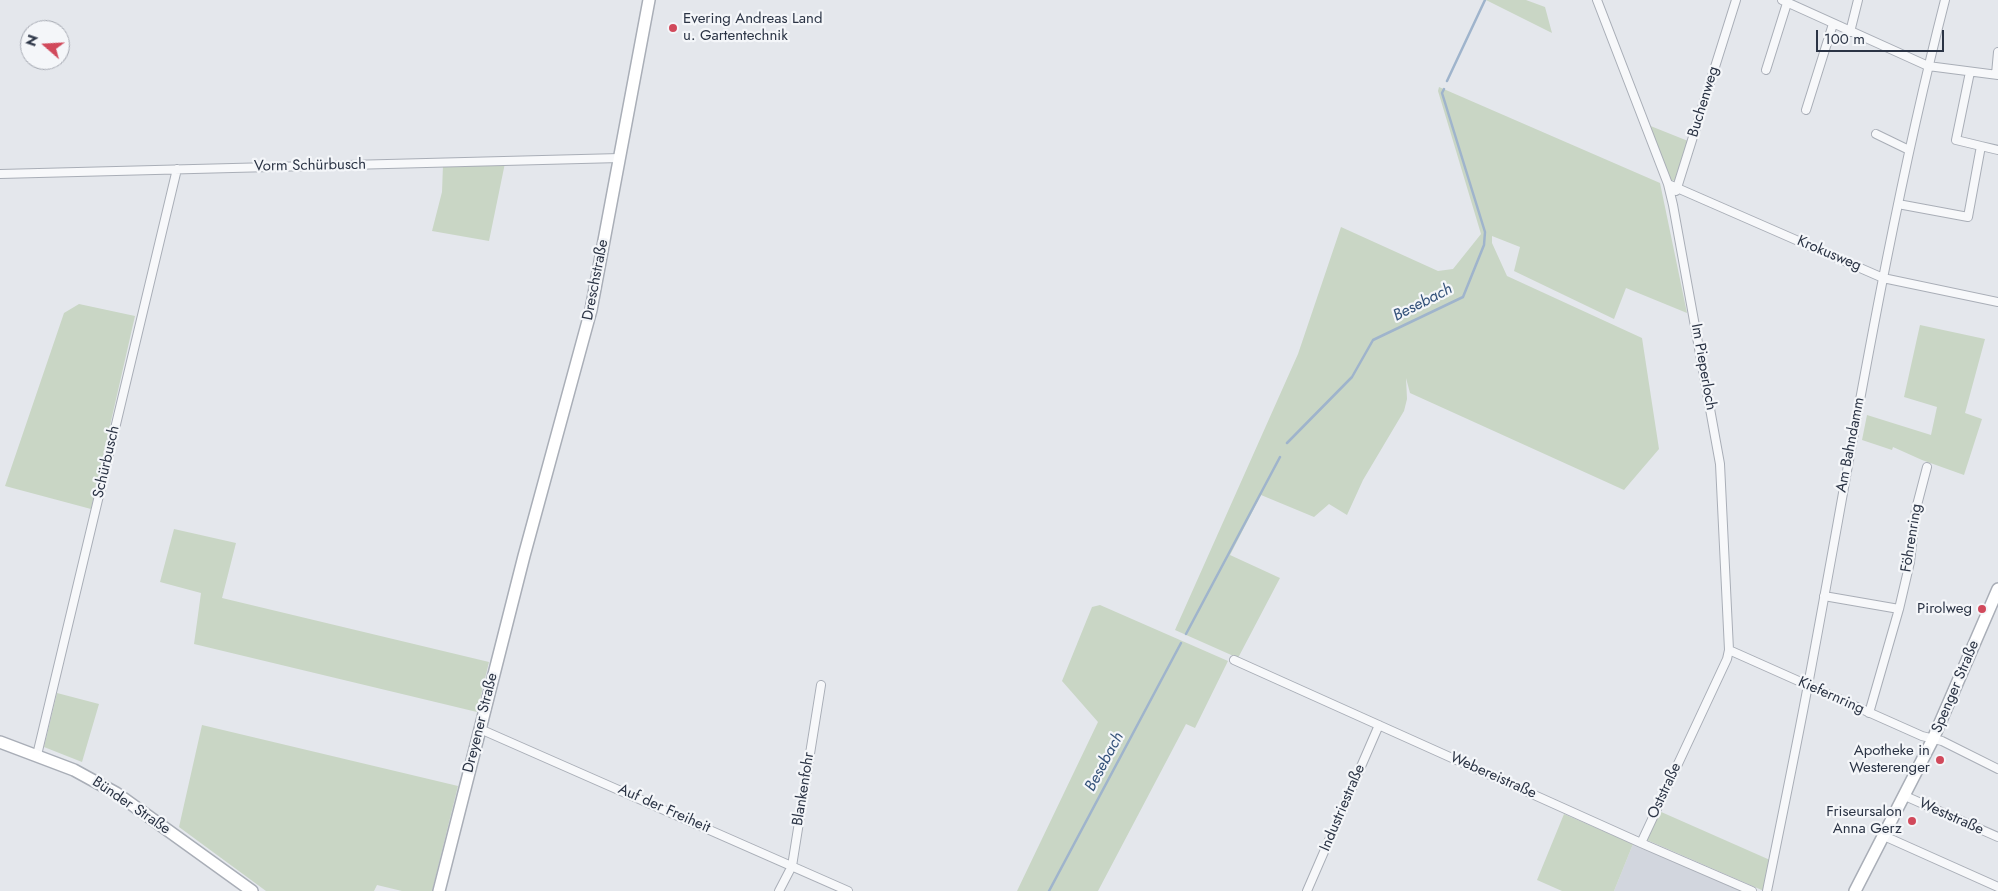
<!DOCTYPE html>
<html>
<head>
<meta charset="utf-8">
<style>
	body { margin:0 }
	#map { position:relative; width:1998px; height:891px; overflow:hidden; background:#e4e7ec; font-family:Jost,sans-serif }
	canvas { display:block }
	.north { position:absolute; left:20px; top:20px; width:50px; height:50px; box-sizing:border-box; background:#f4f6f9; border:1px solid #a4a8b1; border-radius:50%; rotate:289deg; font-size:14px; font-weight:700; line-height:20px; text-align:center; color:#2b3445 }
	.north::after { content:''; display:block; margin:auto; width:18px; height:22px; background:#d1495b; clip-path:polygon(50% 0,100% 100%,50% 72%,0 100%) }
	.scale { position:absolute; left:1816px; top:30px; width:128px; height:22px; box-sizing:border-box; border:2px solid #2b3445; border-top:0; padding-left:6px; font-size:15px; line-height:18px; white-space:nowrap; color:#2b3445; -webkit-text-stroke:4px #f4f6f9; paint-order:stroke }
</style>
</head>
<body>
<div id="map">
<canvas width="1998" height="891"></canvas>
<div class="north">N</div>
<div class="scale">100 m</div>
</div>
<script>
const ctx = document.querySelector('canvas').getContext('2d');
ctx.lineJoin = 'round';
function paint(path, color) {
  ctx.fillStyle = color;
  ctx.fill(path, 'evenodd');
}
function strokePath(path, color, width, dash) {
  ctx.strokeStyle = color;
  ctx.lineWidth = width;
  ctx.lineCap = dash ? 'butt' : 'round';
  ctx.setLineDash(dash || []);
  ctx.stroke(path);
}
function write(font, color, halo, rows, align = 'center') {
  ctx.font = font + ' Jost,sans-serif';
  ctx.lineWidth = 4.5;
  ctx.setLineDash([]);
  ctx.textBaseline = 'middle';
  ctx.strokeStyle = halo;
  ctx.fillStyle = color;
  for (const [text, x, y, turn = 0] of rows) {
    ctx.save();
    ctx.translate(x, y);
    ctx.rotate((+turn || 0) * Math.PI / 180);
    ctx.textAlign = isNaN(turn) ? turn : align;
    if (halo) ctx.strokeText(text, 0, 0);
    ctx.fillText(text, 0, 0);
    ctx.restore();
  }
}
paint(new Path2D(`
	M 1633,844 L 1741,891 L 1614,891 Z`), '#d2d6de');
paint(new Path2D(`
	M 1486,0 L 1526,0 L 1545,7 L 1552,33 Z
	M 1439,87 L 1660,183 L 1687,313 L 1626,288 L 1614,319 L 1514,271 L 1520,247 L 1492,236 L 1492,243 L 1507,276 L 1642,338 L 1659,449 L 1624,490 L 1410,393 L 1406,378 L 1407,399 L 1404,411 L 1363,480 L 1347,515 L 1329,504 L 1314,517 L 1261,495 L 1230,555 L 1280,578 L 1238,658 L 1175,630 L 1298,354 L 1341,227 L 1438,271 L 1453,269 L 1481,234 L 1438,91 Z
	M 1648,125 L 1688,141 L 1676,180 L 1671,181 Z
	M 505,163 L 489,241 L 432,231 L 442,192 L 443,165 Z
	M 79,304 L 135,316 L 91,509 L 5,486 L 64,313 Z
	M 1920,325 L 1985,339 L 1965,413 L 1982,419 L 1964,475 L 1922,460 L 1893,447 L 1892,450 L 1862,440 L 1867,415 L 1931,435 L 1937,407 L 1904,397 Z
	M 174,529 L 236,543 L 222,598 L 489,662 L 477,712 L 194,644 L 201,593 L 160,582 Z
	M 1100,605 L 1228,661 L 1195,728 L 1186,724 L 1098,891 L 1017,891 L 1098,722 L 1062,681 L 1092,607 Z
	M 57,693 L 99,704 L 82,762 L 44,747 Z
	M 202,725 L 458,786 L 432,891 L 402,891 L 377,885 L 374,891 L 266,891 L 179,827 Z
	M 1659,811 L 1770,860 L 1764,891 L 1647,840 Z
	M 1564,814 L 1633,844 L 1614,891 L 1562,891 L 1537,880 Z`), '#c9d6c5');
strokePath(new Path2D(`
	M 1447,81 L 1485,0
	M 1287,443 L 1352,377 L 1373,340 L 1463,297 L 1484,245 L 1485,232 L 1442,93 L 1444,89
	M 1186,634 L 1280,457
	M 1049,891 L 1181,643`), '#9fb4cc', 2.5);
const street = new Path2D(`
	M 1597,0 L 1668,184 L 1673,205 L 1720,464 L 1729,650 L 1727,659 L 1641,843
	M 1782,0 L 1928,66 L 1998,75
	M 1850,32 L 1858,0
	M 1766,70 L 1788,0
	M 1996,74 L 1998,52
	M 1806,110 L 1833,24
	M 1876,134 L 1909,150
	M 1981,146 L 1998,150
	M 0,174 L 620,158
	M 1668,184 L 1883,278 L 1998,302
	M 1676,191 L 1736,0
	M 1898,204 L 1968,217 L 1981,146 L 1956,140 L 1970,72
	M 1824,596 L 1899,609
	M 1729,650 L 1922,736 L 1942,741 L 1998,769
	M 1234,660 L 1641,843 L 1752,891
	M 1869,713 L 1899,609 L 1910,562 L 1916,509 L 1927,467
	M 480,729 L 848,891
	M 37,755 L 177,169
	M 1905,796 L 1998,837
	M 1884,836 L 1998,887
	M 779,891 L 792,866 L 821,685
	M 1307,891 L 1379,725
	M 1767,891 C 1781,822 1795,754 1808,685 C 1851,456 1887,226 1945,0`);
const secondary = new Path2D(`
	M 0,742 L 74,770 L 116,793 L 252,891
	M 439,891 L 524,556 L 591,310 L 649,0
	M 1855,891 L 1933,739 L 1998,589`);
strokePath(street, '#a9aeb7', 10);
strokePath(secondary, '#a9aeb7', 14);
strokePath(street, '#f7f8fa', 8);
strokePath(secondary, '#fff', 11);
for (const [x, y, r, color] of [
	[673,28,5,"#d1495b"],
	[1982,609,5,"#d1495b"],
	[1940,760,5,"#d1495b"],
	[1912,821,5,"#d1495b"]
]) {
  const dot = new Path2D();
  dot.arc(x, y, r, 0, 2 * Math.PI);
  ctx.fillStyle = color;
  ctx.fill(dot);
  strokePath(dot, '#f4f6f9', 2);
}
write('15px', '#2b3445', '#f4f6f9', [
	["Evering Andreas Land",683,19,"left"],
	["u. Gartentechnik",683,36,"left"],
	["Pirolweg",1972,609],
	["Apotheke in",1930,751],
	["Westerenger",1930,768],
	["Friseursalon",1902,812],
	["Anna Gerz",1902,829]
], 'right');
write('15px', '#2b3445', '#f4f6f9', [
	["Buchenweg",1704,102,-73],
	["Vorm Schürbusch",310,166,-1],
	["Krokusweg",1829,254,23],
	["Dreschstraße",596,280,-79],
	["Im Pieperloch",1703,367,80],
	["Am Bahndamm",1851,445,-79],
	["Schürbusch",107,462,-77],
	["Föhrenring",1912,538,-81],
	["Spenger Straße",1956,687,-67],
	["Kiefernring",1831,696,24],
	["Dreyener Straße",481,723,-76],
	["Webereistraße",1493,776,24],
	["Blankenfohr",804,789,-81],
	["Oststraße",1665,791,-65],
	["Bünder Straße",131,806,34],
	["Industriestraße",1343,808,-67],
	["Auf der Freiheit",664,809,24],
	["Weststraße",1951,817,24]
]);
write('italic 16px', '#34527a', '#f4f6f9', [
	["Besebach",1423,303,-27],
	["Besebach",1105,762,-62]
]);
</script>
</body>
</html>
